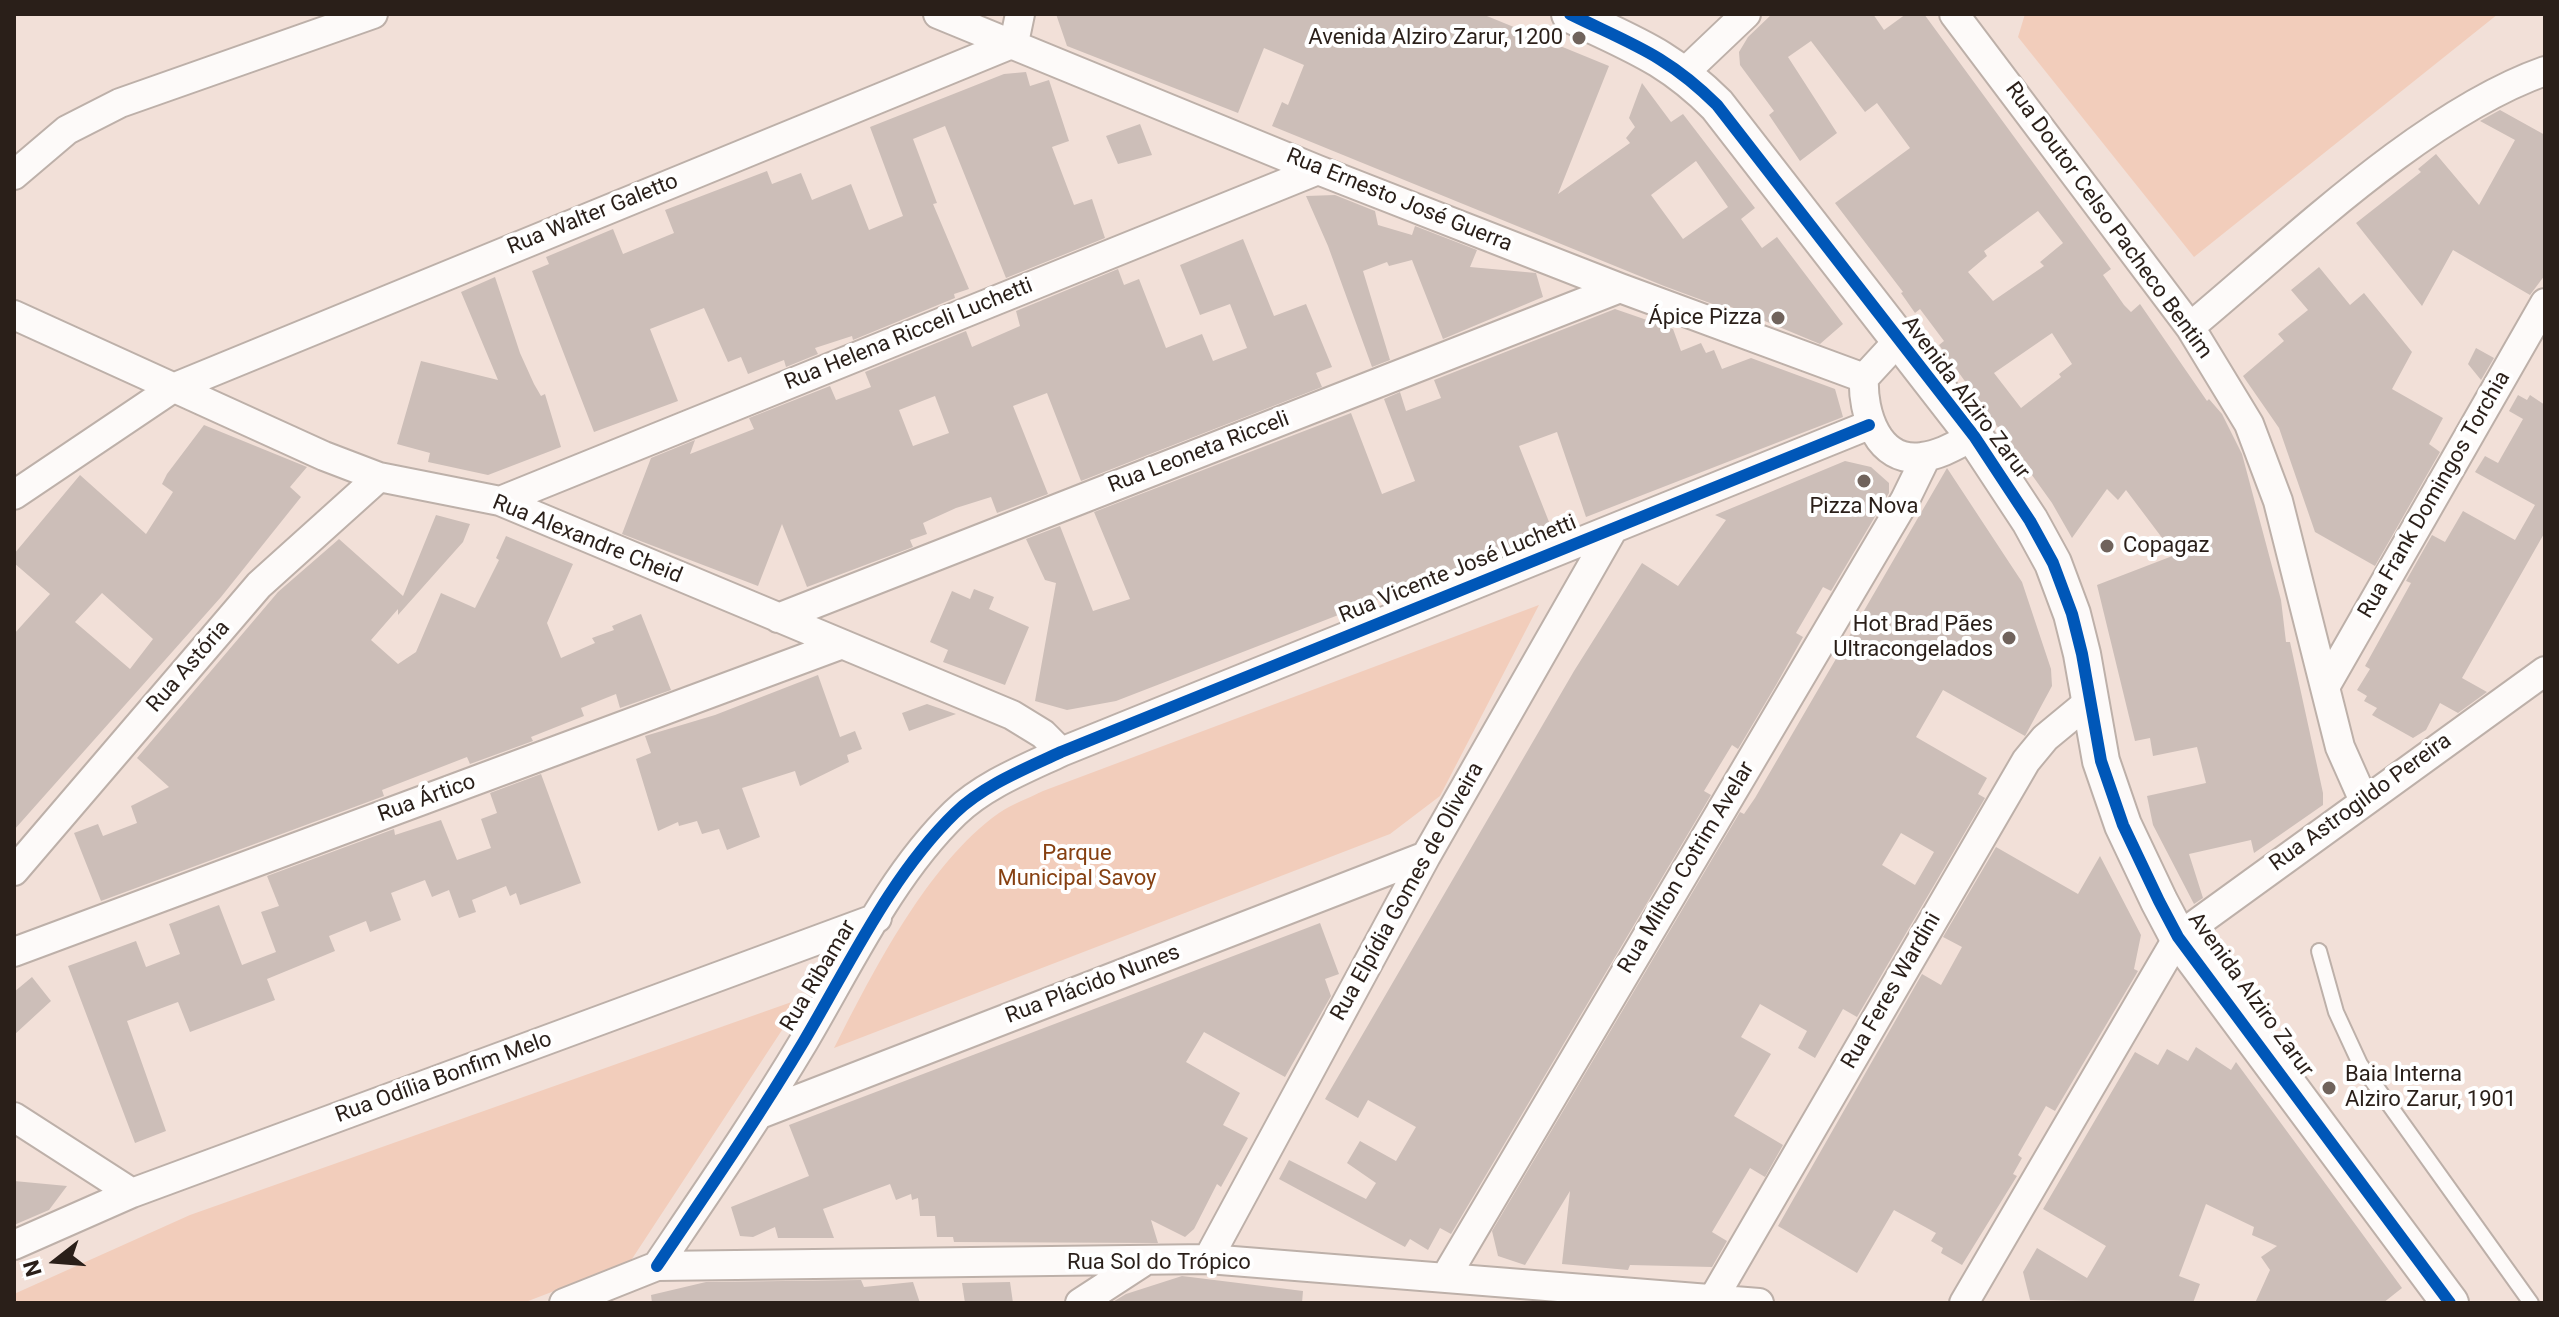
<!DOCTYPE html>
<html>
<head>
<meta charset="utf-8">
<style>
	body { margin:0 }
	#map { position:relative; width:2559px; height:1317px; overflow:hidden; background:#f2e0d8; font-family:Roboto,sans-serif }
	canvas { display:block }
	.frame { position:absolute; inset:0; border:16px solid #2a1f19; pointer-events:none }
	.north { position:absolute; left:16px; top:1221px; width:80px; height:80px; -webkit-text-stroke:6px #fff; paint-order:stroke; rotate:253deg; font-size:22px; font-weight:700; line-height:32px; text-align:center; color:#2a1f19 }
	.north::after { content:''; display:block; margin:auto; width:28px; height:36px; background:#2a1f19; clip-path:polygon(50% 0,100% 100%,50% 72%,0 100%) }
</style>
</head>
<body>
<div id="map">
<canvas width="2559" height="1317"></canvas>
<div class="frame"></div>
<div class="north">N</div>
</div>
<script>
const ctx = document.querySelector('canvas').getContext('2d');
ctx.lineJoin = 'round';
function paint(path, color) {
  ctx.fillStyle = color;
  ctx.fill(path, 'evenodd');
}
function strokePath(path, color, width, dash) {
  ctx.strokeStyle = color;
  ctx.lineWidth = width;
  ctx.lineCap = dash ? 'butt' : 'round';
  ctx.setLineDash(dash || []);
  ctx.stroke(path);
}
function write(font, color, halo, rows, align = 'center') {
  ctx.font = font + ' Roboto,sans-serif';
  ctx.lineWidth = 8;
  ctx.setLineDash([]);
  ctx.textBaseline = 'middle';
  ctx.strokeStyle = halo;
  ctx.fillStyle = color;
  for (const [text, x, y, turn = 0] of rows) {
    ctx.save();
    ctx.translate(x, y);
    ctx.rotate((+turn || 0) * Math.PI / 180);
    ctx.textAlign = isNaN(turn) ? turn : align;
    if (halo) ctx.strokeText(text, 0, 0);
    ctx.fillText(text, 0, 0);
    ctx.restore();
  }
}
paint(new Path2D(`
	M 2025,14 L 2498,14 L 2194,257 L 2018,37 Z
	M 1539,605 L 1440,796 L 1390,834 L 834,1048 C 873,971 928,863 999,813 C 1012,804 1029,798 1043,791 Z
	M 803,998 L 630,1262 L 523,1303 L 14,1303 L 14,1294 L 190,1215 Z`), '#f2cdbb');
paint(new Path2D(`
	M 1056,14 L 1482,14 L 1609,66 L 1558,194 L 1630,143 L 1626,138 L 1635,127 L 1629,118 L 1642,83 L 1671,122 L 1683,114 L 1755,208 L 1741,219 L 1762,248 L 1777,237 L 1843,324 L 1820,344 L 1724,304 L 1726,309 L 1664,286 L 1272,126 L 1282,102 L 1288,105 L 1304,65 L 1264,48 L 1238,113 L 1067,46 ZM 1696,161 L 1728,207 L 1683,239 L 1651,195 Z
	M 1772,14 L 1873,14 L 1884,30 L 1906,14 L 1924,14 L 2111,269 L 2103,275 L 2124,305 L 2131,312 L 2140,304 L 2207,401 L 2209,399 L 2222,414 L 2242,454 L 2281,600 L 2286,642 L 2290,642 L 2323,793 L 2323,805 L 2254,853 L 2251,840 L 2189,854 L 2203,898 L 2194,904 L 2153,825 L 2147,796 L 2206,783 L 2197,747 L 2153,756 L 2150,738 L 2135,741 L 2097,585 L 2175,555 L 2126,490 L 2118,500 L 2107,489 L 2072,538 L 2052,503 L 1939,345 L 1944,341 L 1920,309 L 1915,313 L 1901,293 L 1903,292 L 1835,203 L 1910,148 L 1877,103 L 1865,112 L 1811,41 L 1788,57 L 1837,133 L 1800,161 L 1769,115 L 1774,111 L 1740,65 L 1739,52 L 1748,37 ZM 2038,211 L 2063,243 L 2040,262 L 2044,266 L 1993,301 L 1968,272 L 1987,256 L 1984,251 ZM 2052,333 L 2072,364 L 2059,374 L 2061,377 L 2021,408 L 1994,373 Z
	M 1026,72 L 1030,86 L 1049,80 L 1069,141 L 1052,147 L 1074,205 L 1092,199 L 1105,238 L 1006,278 L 945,126 L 913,139 L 937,203 L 933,204 L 969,289 L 954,294 L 955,298 L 853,340 L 852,336 L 815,348 L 818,354 L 786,367 L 784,360 L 748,374 L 741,357 L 728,362 L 704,308 L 650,329 L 678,401 L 594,432 L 532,271 L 549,264 L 546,257 L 613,229 L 623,254 L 674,233 L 665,210 L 767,171 L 772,184 L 801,173 L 812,200 L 851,184 L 869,230 L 903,216 L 870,127 L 1004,74 Z
	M 2500,110 L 2545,135 L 2545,275 L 2530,295 L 2453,250 L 2422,306 L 2356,223 L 2421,172 L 2418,169 L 2436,154 L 2479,205 L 2515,140 L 2480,121 Z
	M 1140,124 L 1152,155 L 1118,164 L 1106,136 Z
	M 1335,195 L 1375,211 L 1378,225 L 1412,235 L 1415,226 L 1477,250 L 1470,267 L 1536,273 L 1543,297 L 1443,339 L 1412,260 L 1389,266 L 1387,262 L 1363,271 L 1390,360 L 1372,367 L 1328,246 L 1306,196 Z
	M 1243,239 L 1274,316 L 1306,304 L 1332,367 L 1316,373 L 1322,387 L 1081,481 L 1047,393 L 1013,406 L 1048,494 L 997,513 L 991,497 L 956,508 L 923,523 L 927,534 L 910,540 L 913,547 L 807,587 L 782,524 L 758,586 L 622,534 L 651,458 L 695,440 L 690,454 L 754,429 L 749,418 L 830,386 L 836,400 L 871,387 L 865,372 L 966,331 L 972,347 L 1020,326 L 1016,311 L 1118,269 L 1124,285 L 1139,279 L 1166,348 L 1202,334 L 1213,361 L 1247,348 L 1230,304 L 1200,315 L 1180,265 ZM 935,396 L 949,433 L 913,446 L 899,410 Z
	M 2319,267 L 2350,305 L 2364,293 L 2412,352 L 2392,389 L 2443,418 L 2429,444 L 2440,452 L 2375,566 L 2315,532 L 2279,428 L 2243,376 L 2284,341 L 2278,334 L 2308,310 L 2291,290 Z
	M 495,277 L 520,353 L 534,384 L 541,396 L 545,394 L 561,447 L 488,475 L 428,462 L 430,453 L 397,444 L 421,361 L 498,380 L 461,292 Z
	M 1615,309 L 1673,329 L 1681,351 L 1701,343 L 1706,353 L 1714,350 L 1722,369 L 1751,358 L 1835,389 L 1843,417 L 1586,517 L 1557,432 L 1519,446 L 1553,532 L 1116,701 L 1067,710 L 1035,701 L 1056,583 L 1045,580 L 1026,539 L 1060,526 L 1093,611 L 1130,599 L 1094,512 L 1351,413 L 1382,494 L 1415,481 L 1384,399 L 1400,392 L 1406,411 L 1441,398 L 1434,380 Z
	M 2476,348 L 2494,358 L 2481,380 L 2468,364 Z
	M 2518,395 L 2527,400 L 2530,395 L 2545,405 L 2545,532 L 2462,678 L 2487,692 L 2458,713 L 2440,703 L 2426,730 L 2413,738 L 2372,715 L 2377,708 L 2364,701 L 2367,696 L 2357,690 L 2370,669 L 2365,666 L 2411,583 L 2406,581 L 2432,535 L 2445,542 L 2463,511 L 2515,540 L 2535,505 L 2475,472 L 2485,456 L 2498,463 L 2523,419 L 2509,411 Z
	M 204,425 L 307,467 L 290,487 L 301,497 L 221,597 L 14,830 L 14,634 L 50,594 L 14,563 L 14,554 L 80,475 L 146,534 L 173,492 L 162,484 L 167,474 ZM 102,593 L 153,639 L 130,669 L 75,622 Z
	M 1845,461 L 1871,467 L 1889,483 L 1889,493 L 1831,591 L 1823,587 L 1796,633 L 1803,637 L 1776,685 L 1738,749 L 1732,745 L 1704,791 L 1711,795 L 1451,1234 L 1440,1228 L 1428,1250 L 1410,1239 L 1405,1247 L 1279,1179 L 1289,1160 L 1366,1199 L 1376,1183 L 1347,1163 L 1360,1141 L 1396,1161 L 1416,1127 L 1368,1100 L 1358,1118 L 1325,1099 L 1574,671 L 1642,563 L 1678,586 L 1726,520 L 1715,515 Z
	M 1947,468 L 2022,582 L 2051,669 L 2052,686 L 2025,736 L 1943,690 L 1916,737 L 1987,778 L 1978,794 L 1985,798 L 1857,1017 L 1843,1009 L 1815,1058 L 1798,1048 L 1807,1031 L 1760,1004 L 1741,1037 L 1771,1054 L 1734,1116 L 1783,1145 L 1765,1177 L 1750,1168 L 1712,1232 L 1727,1241 L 1712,1267 L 1630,1265 L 1628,1270 L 1562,1264 L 1570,1191 L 1525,1265 L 1498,1256 L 1492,1231 L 1740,812 L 1744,814 L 1755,798 ZM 1901,833 L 1934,852 L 1915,885 L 1882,865 Z
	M 436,515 L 470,524 L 463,542 L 398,615 L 398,609 L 371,640 L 398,664 L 416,652 L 441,593 L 475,608 L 499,560 L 496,558 L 506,536 L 573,564 L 547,623 L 561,658 L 595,643 L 592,638 L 614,630 L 612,626 L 641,614 L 671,690 L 620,708 L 616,694 L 581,708 L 584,716 L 531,737 L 533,741 L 470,764 L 467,757 L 382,790 L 384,796 L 101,901 L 74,833 L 98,824 L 103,836 L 137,823 L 131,806 L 169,787 L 137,758 L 278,592 L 339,539 L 403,596 Z
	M 974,589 L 994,597 L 989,609 L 1029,627 L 1005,685 L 943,662 L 948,650 L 930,642 L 952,591 L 970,599 Z
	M 818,675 L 840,737 L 855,731 L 862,749 L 847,755 L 849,762 L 800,786 L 795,771 L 742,788 L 760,837 L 727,850 L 719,829 L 702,834 L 697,821 L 679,826 L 678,822 L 658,831 L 636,759 L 651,753 L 645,736 L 715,715 Z
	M 927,704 L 956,714 L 909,731 L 902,713 Z
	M 541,774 L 581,883 L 520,905 L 516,893 L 510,896 L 506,886 L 472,900 L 476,912 L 459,918 L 449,890 L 432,897 L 425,880 L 391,893 L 401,920 L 370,932 L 366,921 L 329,936 L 335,951 L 267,979 L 275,1000 L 190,1032 L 178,1002 L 127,1021 L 166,1131 L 135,1143 L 68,966 L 136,941 L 146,967 L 180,954 L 169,924 L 219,905 L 242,965 L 276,952 L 261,912 L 279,906 L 267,876 L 394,829 L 395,835 L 441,820 L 457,860 L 491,848 L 481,819 L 497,813 L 490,793 Z
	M 1996,847 L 2078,894 L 2100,856 L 2141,935 L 2134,969 L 2138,971 L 2055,1111 L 2046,1106 L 2018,1155 L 2022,1158 L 2013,1174 L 2017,1176 L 1962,1265 L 1941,1253 L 1943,1248 L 1931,1241 L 1936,1233 L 1894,1210 L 1857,1273 L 1778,1226 L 1922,974 L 1941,985 L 1962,947 L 1943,937 Z
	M 1320,923 L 1339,974 L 1325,979 L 1331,996 L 1285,1077 L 1204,1032 L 1186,1062 L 1240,1093 L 1223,1125 L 1248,1138 L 1221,1187 L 1217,1184 L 1194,1229 L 1185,1237 L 1151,1220 L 1158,1243 L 954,1242 L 953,1237 L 937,1237 L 935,1216 L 920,1216 L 918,1198 L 912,1200 L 911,1194 L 896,1200 L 890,1184 L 823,1209 L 834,1238 L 778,1238 L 775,1227 L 753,1237 L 740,1236 L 731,1207 L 809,1176 L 789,1125 Z
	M 32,977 L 51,1001 L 14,1035 L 14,992 Z
	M 2196,1047 L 2231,1070 L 2236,1062 L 2402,1288 L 2383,1303 L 2255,1303 L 2270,1270 L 2261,1257 L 2277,1246 L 2252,1235 L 2254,1227 L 2206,1204 L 2179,1276 L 2200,1284 L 2193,1303 L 2030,1300 L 2023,1272 L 2037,1248 L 2087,1278 L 2106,1246 L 2043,1209 L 2135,1052 L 2158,1065 L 2167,1049 L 2188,1061 Z
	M 14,1181 L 67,1186 L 49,1210 L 14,1225 Z
	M 1182,1276 L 1303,1291 L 1302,1303 L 1111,1303 L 1126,1294 Z
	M 861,1280 L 864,1287 L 913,1282 L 920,1303 L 652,1303 L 651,1295 L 706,1282 Z
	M 1010,1282 L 1013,1303 L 965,1303 L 962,1283 Z`), '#ccbeb8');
const service = new Path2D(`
	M 2319,951 L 2336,1012 L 2360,1064 L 2531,1303`);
const minor = new Path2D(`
	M 938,14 L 1318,170 L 1620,288 L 1864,378
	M 1954,14 L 2190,327 L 2249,424 L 2278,501 L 2340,747 L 2364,801
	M 1685,72 L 1746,14
	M 14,175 L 67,130 L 120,103 L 373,14
	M 14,315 L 324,456 L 379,477 L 500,501 L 1012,715 L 1043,734 L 1061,752
	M 2190,327 C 2290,244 2423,114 2545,71
	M 1899,340 L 1864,378 C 1862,412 1878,464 1922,457 C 1941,455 1958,444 1974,436
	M 14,495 L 173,388 L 1014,43 L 1020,14
	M 500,501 L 1318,170
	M 778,618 L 1620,288
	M 2325,687 L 2545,303
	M 14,871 L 259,585 L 379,477
	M 14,952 L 840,645
	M 760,1114 L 1426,856
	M 14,1117 L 132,1193
	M 14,1245 L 132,1193 L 877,918
	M 1208,1259 L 1426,856 L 1613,529
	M 657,1266 C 707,1192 758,1118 804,1041 C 849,965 891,875 955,813 C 984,785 1025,769 1061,752 L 1869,425
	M 1445,1278 L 1905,500 L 1926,457
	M 1713,1299 L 2026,761 L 2045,738 L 2091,700
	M 564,1303 L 657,1266 L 1208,1259 L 1759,1303
	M 1080,1303 L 1143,1262
	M 1964,1303 L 2178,937 L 2545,671`);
const tertiary = new Path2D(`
	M 1570,14 C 1631,44 1667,55 1717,105 L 1974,436 L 2030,521 L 2053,563 L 2072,614 L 2082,654 L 2101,761 L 2123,825 L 2159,901 L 2178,937 L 2450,1303`);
strokePath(service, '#bdb0a9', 18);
strokePath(minor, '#bdb0a9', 32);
strokePath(tertiary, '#bdb0a9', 40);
strokePath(service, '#fdfaf9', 14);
strokePath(minor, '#fdfaf9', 28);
strokePath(tertiary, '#fdfaf9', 36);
strokePath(new Path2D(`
	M 1570,14 C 1631,44 1667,55 1717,105 L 1974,436 L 2030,521 L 2053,563 L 2072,614 L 2082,654 L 2101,761 L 2123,825 L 2159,901 L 2178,937 L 2450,1303
	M 657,1266 C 707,1192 758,1118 804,1041 C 849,965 891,875 955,813 C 984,785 1025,769 1061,752 L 1869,425`), '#0057b8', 12);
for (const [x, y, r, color] of [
	[1579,38,8,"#70635c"],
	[1778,318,8,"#70635c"],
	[1864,481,8,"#70635c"],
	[2107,546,8,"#70635c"],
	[2009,638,8,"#70635c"],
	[2329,1088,8,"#70635c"]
]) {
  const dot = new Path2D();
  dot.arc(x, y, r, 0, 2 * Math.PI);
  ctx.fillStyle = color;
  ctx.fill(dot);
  strokePath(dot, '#fff', 3);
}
write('22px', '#2a1f19', '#fff', [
	["Avenida Alziro Zarur, 1200",1563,38],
	["Ápice Pizza",1762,318],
	["Pizza Nova",1864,507,"center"],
	["Copagaz",2123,546,"left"],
	["Hot Brad Pães",1993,625],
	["Ultracongelados",1993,650],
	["Baia Interna",2345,1075,"left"],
	["Alziro Zarur, 1901",2345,1100,"left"]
], 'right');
write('22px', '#2a1f19', '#fff', [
	["Rua Ernesto José Guerra",1399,201,22],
	["Rua Walter Galetto",593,215,-22],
	["Rua Doutor Celso Pacheco Bentim",2108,221,54],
	["Rua Helena Ricceli Luchetti",909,335,-22],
	["Avenida Alziro Zarur",1965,398,53],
	["Rua Leoneta Ricceli",1199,453,-21],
	["Rua Frank Domingos Torchia",2435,495,-60],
	["Rua Alexandre Cheid",587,540,22],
	["Rua Vicente José Luchetti",1458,570,-22],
	["Rua Astória",189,667,-49],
	["Rua Ártico",427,799,-20],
	["Rua Astrogildo Pereira",2361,803,-36],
	["Rua Milton Cotrim Avelar",1687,868,-59],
	["Rua Elpídia Gomes de Oliveira",1408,892,-61],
	["Rua Ribamar",819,976,-59],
	["Rua Plácido Nunes",1093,985,-21],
	["Rua Feres Wardini",1892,991,-60],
	["Avenida Alziro Zarur",2250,995,54],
	["Rua Odília Bonfim Melo",444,1078,-20],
	["Rua Sol do Trópico",1159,1263]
]);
write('22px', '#864011', '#fff', [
	["Parque",1077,854],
	["Municipal Savoy",1077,879]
]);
</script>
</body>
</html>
